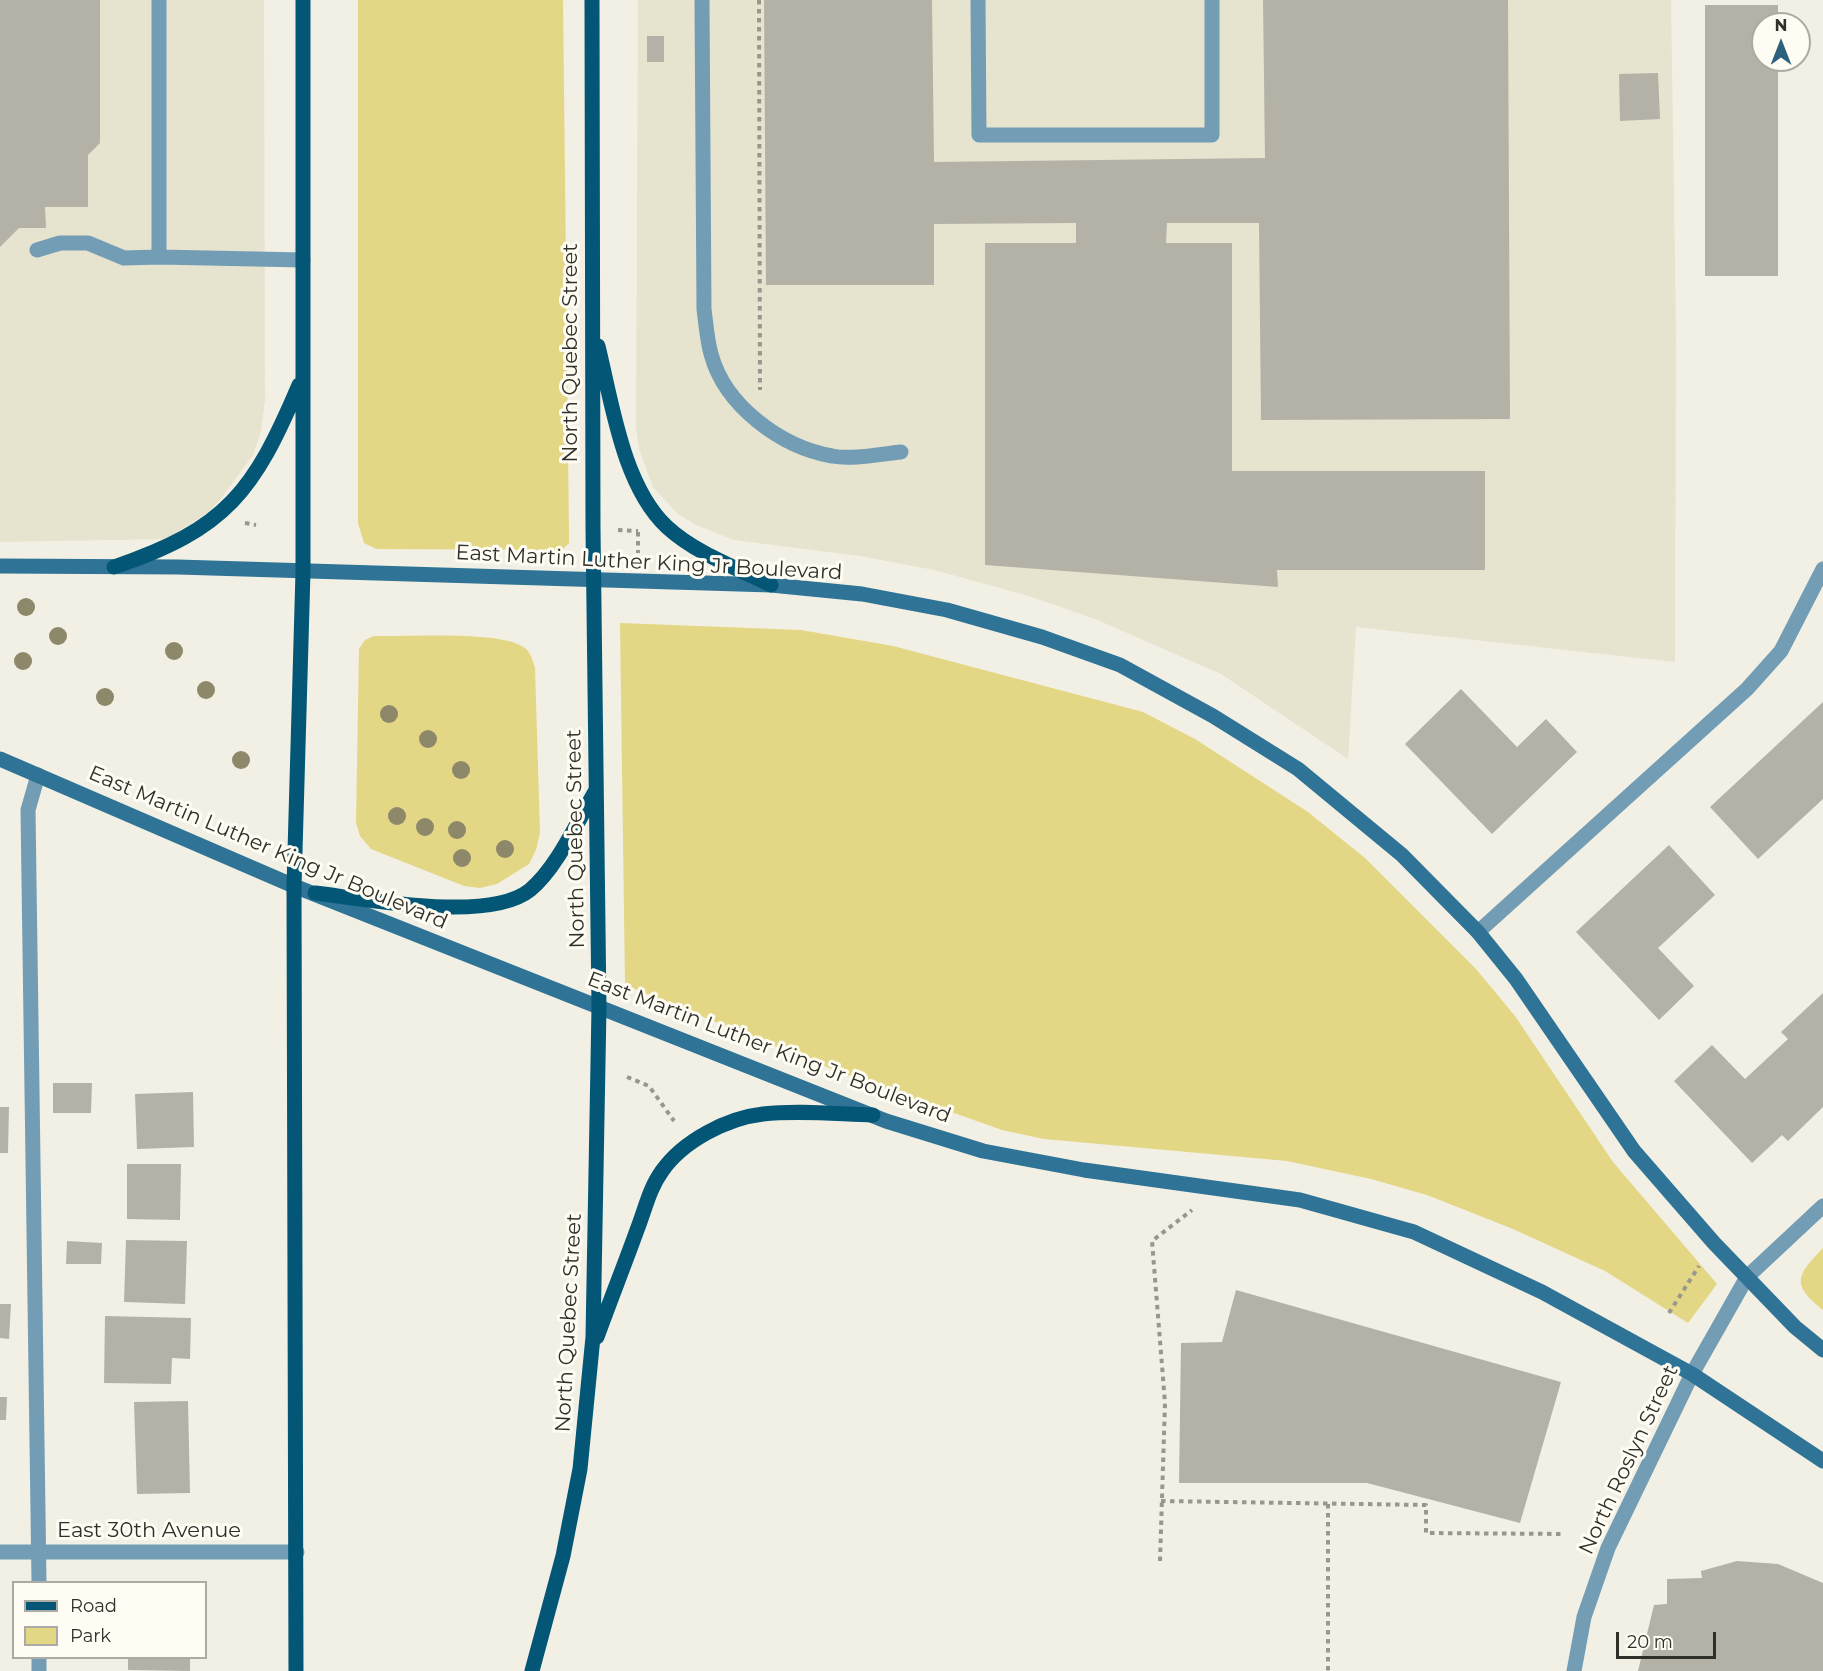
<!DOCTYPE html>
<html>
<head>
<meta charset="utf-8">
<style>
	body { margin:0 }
	#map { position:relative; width:1823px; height:1671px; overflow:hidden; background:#f2f0e4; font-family:Montserrat,sans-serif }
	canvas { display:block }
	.legend { position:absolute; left:12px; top:1581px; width:195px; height:78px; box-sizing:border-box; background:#fffdf3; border:2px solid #acaba3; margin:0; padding:8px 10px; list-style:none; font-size:18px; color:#30302b }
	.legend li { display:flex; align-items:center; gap:12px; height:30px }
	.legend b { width:30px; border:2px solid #acaba3 }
	.north { position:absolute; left:1751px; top:12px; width:60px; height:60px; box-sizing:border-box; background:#fffdf3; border:2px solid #acaba3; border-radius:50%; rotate:0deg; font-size:16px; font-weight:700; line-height:24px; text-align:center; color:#30302b }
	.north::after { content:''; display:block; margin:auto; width:21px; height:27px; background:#2b617d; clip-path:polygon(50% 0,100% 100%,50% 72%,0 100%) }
	.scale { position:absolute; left:1616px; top:1632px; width:100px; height:27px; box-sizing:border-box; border:3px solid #30302b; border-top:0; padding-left:8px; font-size:18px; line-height:21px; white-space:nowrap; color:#30302b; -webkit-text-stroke:4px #fffdf3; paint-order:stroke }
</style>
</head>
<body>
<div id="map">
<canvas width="1823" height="1671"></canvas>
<ul class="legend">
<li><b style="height:8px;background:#035676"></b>Road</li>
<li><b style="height:16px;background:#e3d685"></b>Park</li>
</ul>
<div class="north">N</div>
<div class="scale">20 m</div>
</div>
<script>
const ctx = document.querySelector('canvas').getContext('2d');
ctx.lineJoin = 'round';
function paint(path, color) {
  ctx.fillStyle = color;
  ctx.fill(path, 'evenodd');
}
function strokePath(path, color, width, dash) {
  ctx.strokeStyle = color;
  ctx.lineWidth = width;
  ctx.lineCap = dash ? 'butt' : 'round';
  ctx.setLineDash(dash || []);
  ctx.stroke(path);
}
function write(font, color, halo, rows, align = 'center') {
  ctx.font = font + ' Montserrat,sans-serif';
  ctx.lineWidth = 6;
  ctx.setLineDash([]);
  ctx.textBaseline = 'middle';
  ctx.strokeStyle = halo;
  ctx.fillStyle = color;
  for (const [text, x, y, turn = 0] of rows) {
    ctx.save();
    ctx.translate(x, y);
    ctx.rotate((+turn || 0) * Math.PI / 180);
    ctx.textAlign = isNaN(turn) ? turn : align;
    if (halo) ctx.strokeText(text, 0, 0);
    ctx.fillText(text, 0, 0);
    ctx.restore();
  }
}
paint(new Path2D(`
	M 0,0 L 264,0 L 265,400 L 261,431 L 253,455 L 220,500 L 207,513 L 167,539 L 0,542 Z
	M 638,0 L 1671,0 L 1676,331 L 1675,662 L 1356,627 L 1348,759 L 1221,674 L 1095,619 L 1029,596 L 934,570 L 860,556 L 734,540 L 696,525 L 678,514 L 653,487 L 639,449 L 636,427 Z`), '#e6e3cf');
paint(new Path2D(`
	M 358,0 L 563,0 L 569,535 L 569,543 L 562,550 L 376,549 L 364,543 L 358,523 Z
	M 620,623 L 801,630 L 893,646 L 1143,712 L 1195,739 L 1308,812 L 1365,858 L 1476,969 L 1515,1016 L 1613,1162 L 1717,1284 L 1688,1323 L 1605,1271 L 1513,1229 L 1427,1195 L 1371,1179 L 1287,1161 L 1044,1139 L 1002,1130 L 839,1072 L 625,985 Z
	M 374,636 C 405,637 503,630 525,648 C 531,653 533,661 535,668 L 540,833 L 536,850 L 529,864 L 497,884 L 480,888 L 464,886 L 371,849 L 360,836 L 356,823 L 359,649 L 365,640 Z
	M 1823,1248 L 1823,1310 C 1790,1284 1797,1275 1823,1248 Z`), '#e3d685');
paint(new Path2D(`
	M 0,0 L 100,0 L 100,143 L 88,155 L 88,207 L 45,207 L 46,228 L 19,228 L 0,247 Z
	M 764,0 L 932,0 L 934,162 L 1265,158 L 1263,0 L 1508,0 L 1510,419 L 1261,420 L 1259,223 L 1167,223 L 1166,243 L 1232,243 L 1232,471 L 1485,471 L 1485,570 L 1277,570 L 1278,587 L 985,565 L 985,243 L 1076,243 L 1076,223 L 934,224 L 934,285 L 766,285 Z
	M 1705,5 L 1778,5 L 1778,24 L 1763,24 L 1763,60 L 1778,60 L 1778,276 L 1705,276 Z
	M 647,36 L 664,36 L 664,62 L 647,62 Z
	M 1658,73 L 1660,119 L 1620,121 L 1619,74 Z
	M 1461,689 L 1517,747 L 1546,719 L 1577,752 L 1492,834 L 1405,744 Z
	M 1823,702 L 1823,799 L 1758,859 L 1710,807 Z
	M 1669,845 L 1715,895 L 1658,948 L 1694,986 L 1659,1020 L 1576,932 Z
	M 1823,993 L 1823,1107 L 1788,1141 L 1782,1135 L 1752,1163 L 1674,1081 L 1712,1045 L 1745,1079 L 1788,1039 L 1781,1032 Z
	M 53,1083 L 92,1083 L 91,1113 L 53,1113 Z
	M 193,1092 L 194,1147 L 137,1149 L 135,1094 Z
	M 0,1107 L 9,1107 L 8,1153 L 0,1153 Z
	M 127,1164 L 181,1164 L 180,1220 L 127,1219 Z
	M 126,1240 L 187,1241 L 185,1304 L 124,1302 Z
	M 67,1241 L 102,1243 L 101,1264 L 66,1264 Z
	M 1236,1290 L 1561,1382 L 1520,1523 L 1367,1483 L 1179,1483 L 1181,1343 L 1222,1342 Z
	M 0,1304 L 11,1304 L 9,1339 L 0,1338 Z
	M 105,1316 L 191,1318 L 190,1359 L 172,1358 L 171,1384 L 104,1383 Z
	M 0,1397 L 7,1397 L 6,1420 L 0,1420 Z
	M 188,1401 L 190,1493 L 137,1494 L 134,1402 Z
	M 1737,1561 L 1778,1564 L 1823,1583 L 1823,1671 L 1638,1671 L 1654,1605 L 1667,1604 L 1667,1579 L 1702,1578 L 1701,1571 Z
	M 128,1658 L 190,1658 L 190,1671 L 128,1670 Z`), '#b4b2a6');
strokePath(new Path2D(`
	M 759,0 L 760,390
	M 245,523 L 256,525
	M 618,530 L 638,531
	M 638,532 L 638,553
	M 627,1077 L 649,1086 L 674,1121
	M 1669,1313 L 1699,1266
	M 1161,1501 L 1426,1505 L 1426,1533 L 1565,1534
	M 1328,1504 L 1328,1671
	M 1160,1561 L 1165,1403 L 1152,1241 L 1192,1210`), '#98978e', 4, [4.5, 4.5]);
strokePath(new Path2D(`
	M 702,0 L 704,309 C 706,324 707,340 711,354 C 725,406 781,447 832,456 C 852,460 880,454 901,452
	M 978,0 L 979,135 L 1212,135 L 1212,0
	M 37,250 L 60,243 L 88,243 L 124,258 L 159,257 L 159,0
	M 159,257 L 303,260
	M 38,775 L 28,810 L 39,1582
	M 1478,932 L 1747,689 L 1781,651 L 1823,569
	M 39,1658 L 39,1671`), '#739db4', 15);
strokePath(new Path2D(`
	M 0,1552 L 297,1552`), '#739db4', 15);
strokePath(new Path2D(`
	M 1574,1671 L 1584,1617 L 1608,1548 L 1692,1374 L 1747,1277 L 1823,1206`), '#739db4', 15);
strokePath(new Path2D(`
	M 0,566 L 178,567 L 771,585 L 862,594 L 947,610 L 1042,637 L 1120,665 L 1213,716 L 1298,769 L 1402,855 L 1478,932 L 1516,979 L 1634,1151 L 1714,1243 L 1795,1327 L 1823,1350
	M 0,759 L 294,886 L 886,1121 L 983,1151 L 1084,1170 L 1300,1200 L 1414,1232 L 1542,1292 L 1692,1374 L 1823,1461`), '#2f7496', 15);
strokePath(new Path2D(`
	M 598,346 C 612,403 623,486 667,527 C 695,553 737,568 771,585
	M 114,567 C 227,529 254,491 299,385
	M 315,893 C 366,899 489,923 530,890 C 557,868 578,820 596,790
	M 597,1337 C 610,1301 624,1266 637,1230 C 645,1210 649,1189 662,1171 C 683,1141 727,1118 763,1114 C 799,1110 837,1114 873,1115
	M 296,1671 L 294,886 L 303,572 L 303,0
	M 532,1671 L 563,1556 L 580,1469 L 593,1337 L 599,1007 L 593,528 L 592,0`), '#035676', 15);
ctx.fillStyle = '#8d8869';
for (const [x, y] of [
	[26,607],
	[58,636],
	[174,651],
	[23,661],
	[206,690],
	[105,697],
	[389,714],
	[428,739],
	[241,760],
	[461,770],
	[397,816],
	[425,827],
	[457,830],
	[505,849],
	[462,858]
]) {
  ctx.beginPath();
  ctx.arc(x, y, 9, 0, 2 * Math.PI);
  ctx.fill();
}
write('21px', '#30302b', '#fffdf3', [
	["North Quebec Street",571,353,-90],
	["East Martin Luther King Jr Boulevard",649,563,3],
	["North Quebec Street",576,839,-91],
	["East Martin Luther King Jr Boulevard",268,848,23],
	["East Martin Luther King Jr Boulevard",769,1048,21],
	["North Quebec Street",569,1323,-87],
	["North Roslyn Street",1629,1460,-65],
	["East 30th Avenue",149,1531]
]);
</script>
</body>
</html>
